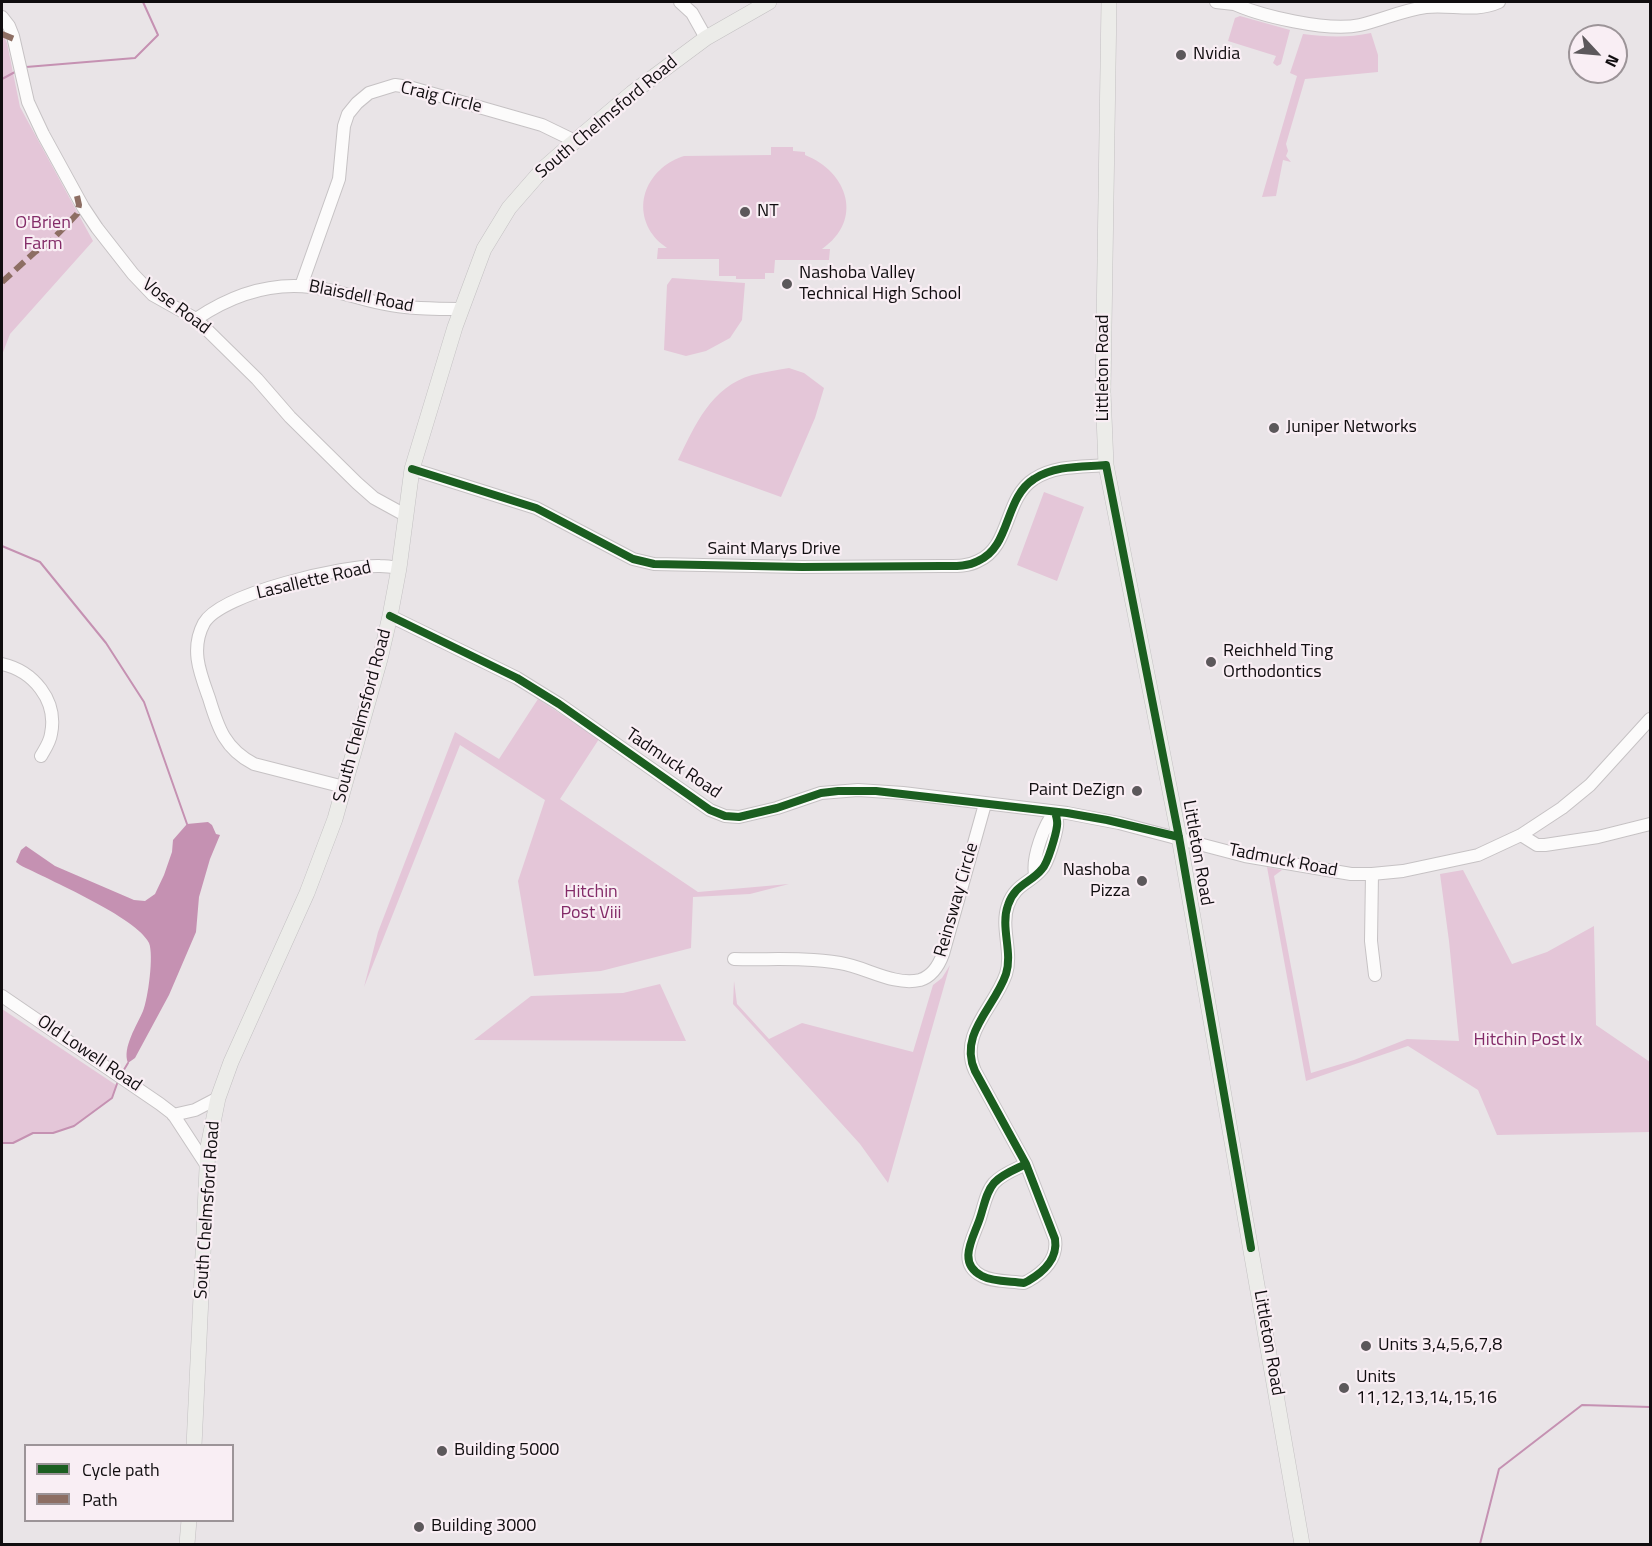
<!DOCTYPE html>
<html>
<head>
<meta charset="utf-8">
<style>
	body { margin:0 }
	#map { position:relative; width:1652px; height:1546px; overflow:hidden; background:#e9e4e7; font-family:"Titillium Web",sans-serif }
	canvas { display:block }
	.frame { position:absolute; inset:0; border:3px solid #100d0f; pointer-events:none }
	.legend { position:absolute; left:24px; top:1444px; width:210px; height:78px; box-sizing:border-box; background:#f9eef4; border:2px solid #9c9498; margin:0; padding:8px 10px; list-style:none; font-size:18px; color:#100d0f }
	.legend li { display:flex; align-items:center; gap:12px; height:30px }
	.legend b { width:30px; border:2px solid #9c9498 }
	.north { position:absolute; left:1568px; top:24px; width:60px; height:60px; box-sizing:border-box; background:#f9eef4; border:2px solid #9c9498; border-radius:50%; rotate:116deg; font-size:16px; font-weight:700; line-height:24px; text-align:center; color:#100d0f }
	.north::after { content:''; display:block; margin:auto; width:21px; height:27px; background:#5c585b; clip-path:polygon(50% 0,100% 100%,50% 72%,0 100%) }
</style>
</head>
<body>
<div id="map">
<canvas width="1652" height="1546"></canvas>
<div class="frame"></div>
<ul class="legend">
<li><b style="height:8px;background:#1b5e20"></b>Cycle path</li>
<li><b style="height:8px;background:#8d6e63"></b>Path</li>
</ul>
<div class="north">N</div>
</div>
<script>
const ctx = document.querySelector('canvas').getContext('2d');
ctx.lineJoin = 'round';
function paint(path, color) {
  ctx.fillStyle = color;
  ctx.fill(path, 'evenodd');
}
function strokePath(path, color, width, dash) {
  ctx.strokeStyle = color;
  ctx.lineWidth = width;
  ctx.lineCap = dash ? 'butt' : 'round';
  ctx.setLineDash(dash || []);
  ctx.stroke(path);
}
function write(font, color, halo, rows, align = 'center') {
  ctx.font = font + ' "Titillium Web",sans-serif';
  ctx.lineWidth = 4.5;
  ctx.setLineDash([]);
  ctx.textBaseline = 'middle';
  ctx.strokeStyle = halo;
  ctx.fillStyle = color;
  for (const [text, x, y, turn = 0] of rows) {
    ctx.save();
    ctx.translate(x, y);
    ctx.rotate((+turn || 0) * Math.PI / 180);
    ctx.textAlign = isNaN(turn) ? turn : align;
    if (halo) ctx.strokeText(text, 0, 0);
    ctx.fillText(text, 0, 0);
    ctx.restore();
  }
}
paint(new Path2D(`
	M 1240,16 L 1290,30 L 1281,64 L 1277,66 L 1273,63 L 1276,56 L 1228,41 L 1235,18 Z
	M 2,32 L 7,43 L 20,107 L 93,241 L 10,334 L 2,355 Z
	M 1371,33 L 1378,55 L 1378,72 L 1305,79 L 1286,144 L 1288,151 L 1286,156 L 1291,162 L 1283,160 L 1276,196 L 1262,197 L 1297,76 L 1290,73 L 1303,34 C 1326,37 1348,38 1371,33 Z
	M 771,147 L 793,147 L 793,151 L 805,152 L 805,155 C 848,172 864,220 822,249 L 830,249 L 829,260 L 775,260 L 774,273 L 765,273 L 765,279 L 736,279 L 736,276 L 719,276 L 719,259 L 657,259 L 658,248 L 667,248 C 662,244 656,240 653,235 C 630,203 651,166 684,156 L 771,155 Z
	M 672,278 L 745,283 L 742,320 L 730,338 L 706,351 L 686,356 L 664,350 L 667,285 Z
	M 789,368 L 804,373 L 824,388 L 815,418 L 781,497 L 678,460 C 695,425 711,387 752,375 C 764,372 777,370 789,368 Z
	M 1044,492 L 1084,507 L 1057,581 L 1017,565 Z
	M 538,699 L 599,739 L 560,799 L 698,892 L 789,884 L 750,894 L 693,897 L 691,948 L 601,971 L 534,976 L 518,881 L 545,800 L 460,745 L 364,987 L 378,932 L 455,732 L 499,759 Z
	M 1267,867 L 1282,870 L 1274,876 L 1311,1073 L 1354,1060 L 1407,1039 L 1459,1041 L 1449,941 L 1440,874 L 1463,870 L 1512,964 L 1547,952 L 1594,926 L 1596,1025 L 1650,1062 L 1650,1132 L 1497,1135 L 1478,1090 L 1408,1046 L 1306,1081 Z
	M 950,965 L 888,1183 L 860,1144 L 733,1004 L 734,981 L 737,1004 L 769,1039 L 802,1023 L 913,1052 L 933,985 L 942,978 Z
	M 660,984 L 686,1041 L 474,1040 L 531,996 L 623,993 Z
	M 2,1009 L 116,1085 L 112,1098 L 74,1126 L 53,1133 L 33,1133 L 13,1143 L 2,1143 Z`), '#e4c6d8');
paint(new Path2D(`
	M 208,822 L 212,825 L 216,834 L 220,835 L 210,859 L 199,897 L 196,932 L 169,995 L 135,1058 L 128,1063 C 122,1048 137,1025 143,1011 C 148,999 154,955 149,943 C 138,918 47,879 20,865 L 16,862 L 21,850 L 26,846 L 55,866 L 134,900 L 145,901 L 155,894 L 164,875 L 172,852 L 173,840 L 187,824 Z`), '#c591b2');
strokePath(new Path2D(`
	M 26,67 L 135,58 L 158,35 L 143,2
	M 2,79 L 15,72
	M 2,546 L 40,562 L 106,643 L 144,702 L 187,824
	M 122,1073 L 128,1063
	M 2,1143 L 13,1143 L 33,1133 L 53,1133 L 74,1126 L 112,1098 L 118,1081
	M 1480,1544 L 1499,1469 L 1582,1405 L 1650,1407`), '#c591b2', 2);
const minor = new Path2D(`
	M 680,2 L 692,13 L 706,38
	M 1216,2 L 1234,4
	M 1230,2 C 1259,16 1328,32 1360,25 C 1382,20 1403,10 1426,7 C 1451,4 1475,13 1499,2
	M 2,17 L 9,26 L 13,36 L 28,102 L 43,134 L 83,207 L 97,228 L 133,274 L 153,295 L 196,319 L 257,379 L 290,417 L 357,483 L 374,498 L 405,515
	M 301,286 L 339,179 L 344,126 L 348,114 L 357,103 L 369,93 L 395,85 L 409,87 L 542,125 L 575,141
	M 196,319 C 236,292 281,279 328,290 C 349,294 370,302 391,305 C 414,309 437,309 461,309
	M 412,469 L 536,508 L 633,559 L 654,564 L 802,567 L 941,566 C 954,566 967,567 978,561 C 1011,547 1004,498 1034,479 C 1055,465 1083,467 1106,465
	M 390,616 L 517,678 L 559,704 L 710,810 L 725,816 L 739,817 L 777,808 L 821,793 L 858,790 L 903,793 L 1067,813 L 1119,823 L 1245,856 L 1351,874 L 1372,874 L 1403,871 L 1478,855 L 1521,835 L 1562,808 L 1590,785 L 1650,719
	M 2,664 C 33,671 58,700 51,734 C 50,742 45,749 41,756
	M 344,787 L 254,764 C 225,749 218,728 209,698 C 200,673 190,649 204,623 C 221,593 346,565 380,566 C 386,566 393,567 399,568
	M 1521,835 L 1537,845 L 1545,845 L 1598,837 L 1650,824
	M 1035,874 C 1032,858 1044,824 1055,812
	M 1372,874 L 1371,941 L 1375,975
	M 734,959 C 769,960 805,957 840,963 C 866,967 893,986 920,980 C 933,976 939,965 943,954 L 985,804
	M 2,996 L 160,1104 L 173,1114 L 207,1166
	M 173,1115 L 195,1110 L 218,1098
	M 1026,1164 C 1016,1169 1002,1174 994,1183 C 986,1192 984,1206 980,1218 C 974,1237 956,1263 982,1276 C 993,1282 1011,1281 1024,1283 L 1028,1281 C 1044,1272 1058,1258 1055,1239 L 1026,1164 L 975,1071 C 958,1034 995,1007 1006,974 C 1013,952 1000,927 1008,905 C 1015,884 1031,883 1042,869 C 1048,863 1056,834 1057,826 C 1058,821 1056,816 1055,812`);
const major = new Path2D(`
	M 1109,2 L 1103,392 L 1106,465 L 1179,837 L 1302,1544
	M 194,1446 L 208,1147 L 218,1098 L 231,1062 L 307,893 L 335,819 L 380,659 L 390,616 L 399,568 L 412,469 L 455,327 L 484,249 L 509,208 L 543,169 L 568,147 L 632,93 L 706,38 L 769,2
	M 187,1544 L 189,1520`);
strokePath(minor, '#c6c2c4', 14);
strokePath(major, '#c3c0c2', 16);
strokePath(minor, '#fcfbfb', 12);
strokePath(major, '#ecece9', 15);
strokePath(new Path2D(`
	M 2,34 L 14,39
	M 2,282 L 35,252 L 50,242 L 77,214 L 79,205 L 77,196`), '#8d6e63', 6, [12, 6]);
strokePath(new Path2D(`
	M 412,469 L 536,508 L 633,559 L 654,564 L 802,567 L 941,566 C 954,566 967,567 978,561 C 1011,547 1004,498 1034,479 C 1055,465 1083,467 1106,465 L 1179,837 L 1251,1248
	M 390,616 L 517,678 L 559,704 L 710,810 L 725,816 L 739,817 L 777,808 L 821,793 L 838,791 L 876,791 L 1067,813 L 1107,820 L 1179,837
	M 1026,1164 C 1016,1169 1002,1174 994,1183 C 986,1192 984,1206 980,1218 C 974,1237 956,1263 982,1276 C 993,1282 1011,1281 1024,1283 L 1028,1281 C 1044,1272 1058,1258 1055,1239 L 1026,1164 L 975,1071 C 958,1034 995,1007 1006,974 C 1013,952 1000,927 1008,905 C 1015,884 1031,883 1042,869 C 1048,863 1056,834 1057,826 C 1058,821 1056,816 1055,812`), '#1b5e20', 8);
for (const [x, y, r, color] of [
	[1181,55,6,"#5c585b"],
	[745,212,6,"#5c585b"],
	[787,284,6,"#5c585b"],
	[1274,428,6,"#5c585b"],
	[1211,662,6,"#5c585b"],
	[1137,791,6,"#5c585b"],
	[1142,881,6,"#5c585b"],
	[1366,1346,6,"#5c585b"],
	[1344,1388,6,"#5c585b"],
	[442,1451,6,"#5c585b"],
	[419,1527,6,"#5c585b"]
]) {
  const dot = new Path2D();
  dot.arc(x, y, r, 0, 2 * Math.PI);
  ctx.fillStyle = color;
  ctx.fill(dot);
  strokePath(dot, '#f9eef4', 2);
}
write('18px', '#100d0f', '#f9eef4', [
	["Nvidia",1193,55],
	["NT",757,212],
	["Nashoba Valley",799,274],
	["Technical High School",799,295],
	["Juniper Networks",1286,428],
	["Reichheld Ting",1223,652],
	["Orthodontics",1223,673],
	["Paint DeZign",1125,791,"right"],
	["Nashoba",1130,871,"right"],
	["Pizza",1130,892,"right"],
	["Units 3,4,5,6,7,8",1378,1346],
	["Units",1356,1378],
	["11,12,13,14,15,16",1356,1399],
	["Building 5000",454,1451],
	["Building 3000",431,1527]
], 'left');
write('18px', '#100d0f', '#f9eef4', [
	["Craig Circle",441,98,14],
	["South Chelmsford Road",607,118,-40],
	["Blaisdell Road",361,297,11],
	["Vose Road",176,307,37],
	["Littleton Road",1104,368,-90],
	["Saint Marys Drive",774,550],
	["Lasallette Road",314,581,-13],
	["South Chelmsford Road",363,716,-75],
	["Tadmuck Road",673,764,34],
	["Littleton Road",1197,853,80],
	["Tadmuck Road",1283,861,11],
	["Reinsway Circle",957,900,-74],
	["Old Lowell Road",89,1054,34],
	["South Chelmsford Road",208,1210,-86],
	["Littleton Road",1268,1343,80]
]);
write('18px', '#832b68', '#f9eef4', [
	["O'Brien",43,224],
	["Farm",43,245],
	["Hitchin",591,893],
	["Post Viii",591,914],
	["Hitchin Post Ix",1528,1041]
]);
</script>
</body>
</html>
